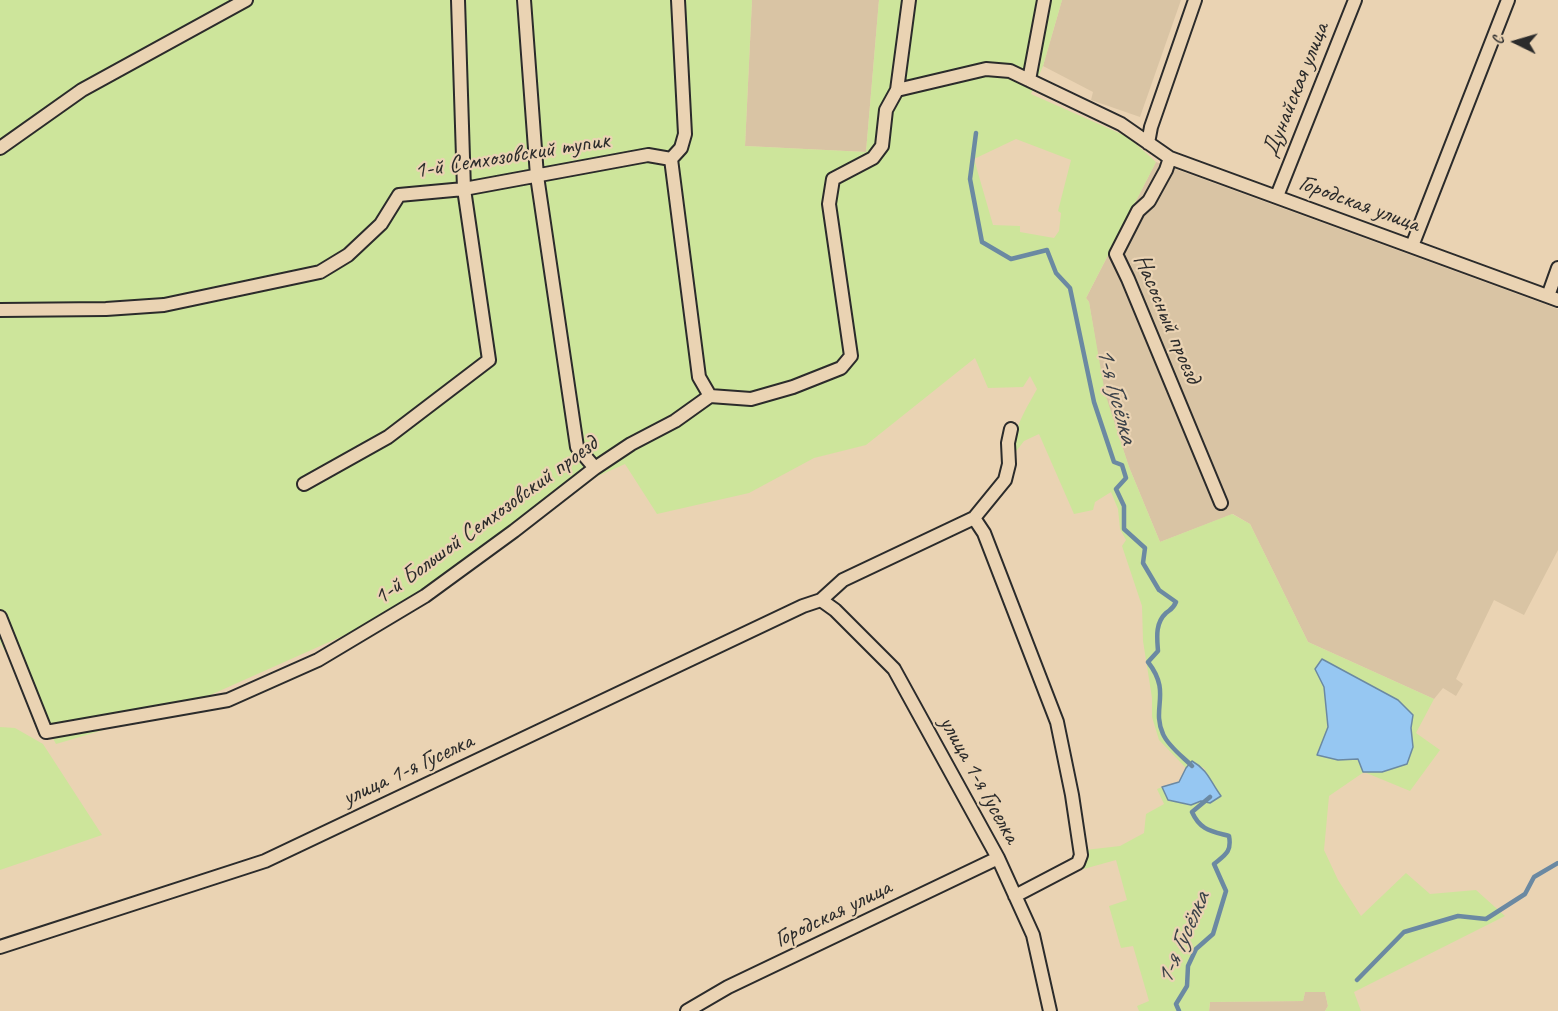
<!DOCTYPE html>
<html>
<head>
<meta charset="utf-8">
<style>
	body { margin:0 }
	#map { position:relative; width:1558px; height:1011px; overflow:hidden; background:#ead3b3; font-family:Caveat,sans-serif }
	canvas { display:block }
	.north { position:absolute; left:1486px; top:12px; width:60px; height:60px; -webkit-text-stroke:4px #ead3b3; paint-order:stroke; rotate:275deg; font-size:16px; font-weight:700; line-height:24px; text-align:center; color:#2b2b2b }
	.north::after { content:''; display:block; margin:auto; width:21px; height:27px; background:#2b2b2b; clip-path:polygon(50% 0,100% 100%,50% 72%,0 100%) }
</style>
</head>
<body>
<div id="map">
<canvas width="1558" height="1011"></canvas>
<div class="north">С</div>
</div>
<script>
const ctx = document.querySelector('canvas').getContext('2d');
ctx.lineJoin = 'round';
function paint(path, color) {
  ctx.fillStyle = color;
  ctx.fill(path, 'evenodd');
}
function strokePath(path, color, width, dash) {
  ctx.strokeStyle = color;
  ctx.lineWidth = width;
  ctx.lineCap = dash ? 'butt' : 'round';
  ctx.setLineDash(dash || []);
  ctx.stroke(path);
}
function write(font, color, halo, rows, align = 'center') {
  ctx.font = font + ' Caveat,sans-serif';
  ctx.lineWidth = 4.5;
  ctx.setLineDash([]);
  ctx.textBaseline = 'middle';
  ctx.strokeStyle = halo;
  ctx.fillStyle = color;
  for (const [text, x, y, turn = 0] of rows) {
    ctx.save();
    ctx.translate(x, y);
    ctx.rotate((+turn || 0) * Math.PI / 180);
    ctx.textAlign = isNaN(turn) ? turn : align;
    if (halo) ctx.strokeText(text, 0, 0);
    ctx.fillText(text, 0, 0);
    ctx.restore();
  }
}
paint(new Path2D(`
	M 752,0 L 879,0 L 866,152 L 745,146 Z
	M 1062,0 L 1181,0 L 1140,117 L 1091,100 L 1093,92 L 1043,66 Z
	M 1156,162 L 1558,309 L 1558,550 L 1524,615 L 1494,600 L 1456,679 L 1463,684 L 1456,696 L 1443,688 L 1434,699 L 1308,642 L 1250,524 L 1233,514 L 1160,542 L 1129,467 L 1104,393 L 1089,302 L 1086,298 Z
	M 1305,992 L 1325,992 L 1328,1006 L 1325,1011 L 1209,1011 L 1210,1002 L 1303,1001 Z`), '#d9c4a4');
paint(new Path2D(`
	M 0,0 L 752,0 L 745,146 L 866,152 L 879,0 L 1062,0 L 1043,66 L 1031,94 L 1128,137 L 1156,162 L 1086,298 L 1089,302 L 1105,393 L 1129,467 L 1160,542 L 1232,514 L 1250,524 L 1308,642 L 1434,699 L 1416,733 L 1440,750 L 1410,791 L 1364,772 L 1329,796 L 1324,850 L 1338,880 L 1361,916 L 1406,873 L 1430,894 L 1476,890 L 1505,916 L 1354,992 L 1361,1011 L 1325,1011 L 1328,1006 L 1325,992 L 1305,992 L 1303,1001 L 1210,1002 L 1209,1011 L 1139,1011 L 1137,1006 L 1149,1001 L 1133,946 L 1121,948 L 1109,906 L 1127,900 L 1116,860 L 1080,870 L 1086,860 L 1085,850 L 1120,846 L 1144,833 L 1146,814 L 1164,804 L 1157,789 L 1162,787 L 1168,800 L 1191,805 L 1220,796 L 1210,781 L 1204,768 L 1189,763 L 1186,768 L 1159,740 L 1152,717 L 1152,698 L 1143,641 L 1142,606 L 1122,546 L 1126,540 L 1120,529 L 1118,509 L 1111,492 L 1095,502 L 1093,510 L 1074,514 L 1039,434 L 1024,441 L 1014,454 C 1013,428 1025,411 1037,389 L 1030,376 L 1023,387 L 988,388 L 975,358 L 866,445 L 814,458 L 749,493 L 657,514 L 625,464 L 596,477 L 499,551 L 430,597 L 188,705 L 56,744 L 0,642 ZM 1016,139 L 1071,160 L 1058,211 L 1061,213 L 1059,231 L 1054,238 L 1020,232 L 1020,226 L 993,225 L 974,159 ZM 1366,685 L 1398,700 L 1413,716 L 1411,728 L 1413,747 L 1358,759 L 1338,760 L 1328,727 L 1324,687 Z
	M 0,727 L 15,728 L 43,744 L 102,835 L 0,870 Z`), '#cde59b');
const water = new Path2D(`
	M 1322,659 L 1398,700 L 1413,715 L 1411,728 L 1413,747 L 1407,764 L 1382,772 L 1363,772 L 1358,759 L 1338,760 L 1317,755 L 1328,727 L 1324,687 L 1315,669 Z
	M 1192,761 C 1208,770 1210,781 1221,796 L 1210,803 L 1201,801 L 1191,805 L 1168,800 L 1162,787 L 1179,782 L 1186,768 Z`);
paint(water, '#96c7f2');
strokePath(water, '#6b89a2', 1.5);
strokePath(new Path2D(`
	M 976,133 L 970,179 L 982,242 L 1011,259 L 1047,250 L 1056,273 L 1070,288 L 1094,402 L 1114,462 L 1122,465 L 1126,478 L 1116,489 L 1124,506 L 1124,529 L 1145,548 L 1143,563 L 1159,590 L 1176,602 C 1173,609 1171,609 1166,613 C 1155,623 1157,638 1158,651 L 1148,662 C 1172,693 1151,707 1163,734 C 1168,746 1183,757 1192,766
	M 1357,980 L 1404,932 L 1458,916 L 1486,919 L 1525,894 L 1534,877 L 1558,863
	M 1179,1011 L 1176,1004 L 1187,986 L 1188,966 L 1196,949 L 1213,934 L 1226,891 L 1214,864 C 1225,855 1232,852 1229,836 C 1211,831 1200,830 1192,812 L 1210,797`), '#6b89a2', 4.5);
const street = new Path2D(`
	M 524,0 L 537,176 L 577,447 L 595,468
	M 678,0 L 685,134 L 681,148 L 671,159 L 699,377 L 710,396
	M 1029,80 L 1044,0
	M 897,90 L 986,69 L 1010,71 L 1121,124 L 1170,158 L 1558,300
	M 1148,143 L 1151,127 L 1195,0
	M 0,148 L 82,90 L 246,0
	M 1170,158 L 1166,170 L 1149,201 L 1138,211 L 1116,254 L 1128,279 L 1221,503
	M 1277,196 L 1355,0
	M 1412,246 L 1508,0
	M 1548,296 L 1558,268
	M 0,310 L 106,309 L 164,305 L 320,272 L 348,255 L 381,224 L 399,195 L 464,189 L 648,155 L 671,159
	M 304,484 L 388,437 L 489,360 L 464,189 L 458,0
	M 974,518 L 984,533 L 1057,722 L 1072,795 L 1081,855 L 1078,863 L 1015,896
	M 821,600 L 835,610 L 894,669 L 998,858 L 1033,935 L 1050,1011
	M 0,617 L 46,732 L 228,700 L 318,660 L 425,596 L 514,531 L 595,468 L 631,444 L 675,421 L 710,396 L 751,399 L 793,387 L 841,368 L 851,356 L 829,204 L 833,179 L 873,158 L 882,146 L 886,110 L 897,90 L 909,0
	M 0,947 L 265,861 L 803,606 L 821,600 L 843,580 L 974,518 L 1005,480 L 1009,464 L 1008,443 L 1011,429
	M 687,1011 L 728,987 L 998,858`);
strokePath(street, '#2b2b2b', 16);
strokePath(street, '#ead3b3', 12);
write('24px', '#2b2b2b', '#ead3b3', [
	["Дунайская улица",1296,90,-68],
	["1-й Семхозовский тупик",512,156,-9],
	["Городская улица",1359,204,20],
	["Насосный проезд",1167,319,67],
	["1-й Большой Семхозовский проезд",486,521,-36],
	["улица 1-я Гуселка",408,770,-25],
	["улица 1-я Гуселка",979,780,61],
	["Городская улица",833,914,-26]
]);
write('italic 26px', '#3b4249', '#ead3b3', [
	["1-я Гусёлка",1116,395,75],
	["1-я Гусёлка",1183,939,-66]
]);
</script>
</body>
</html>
